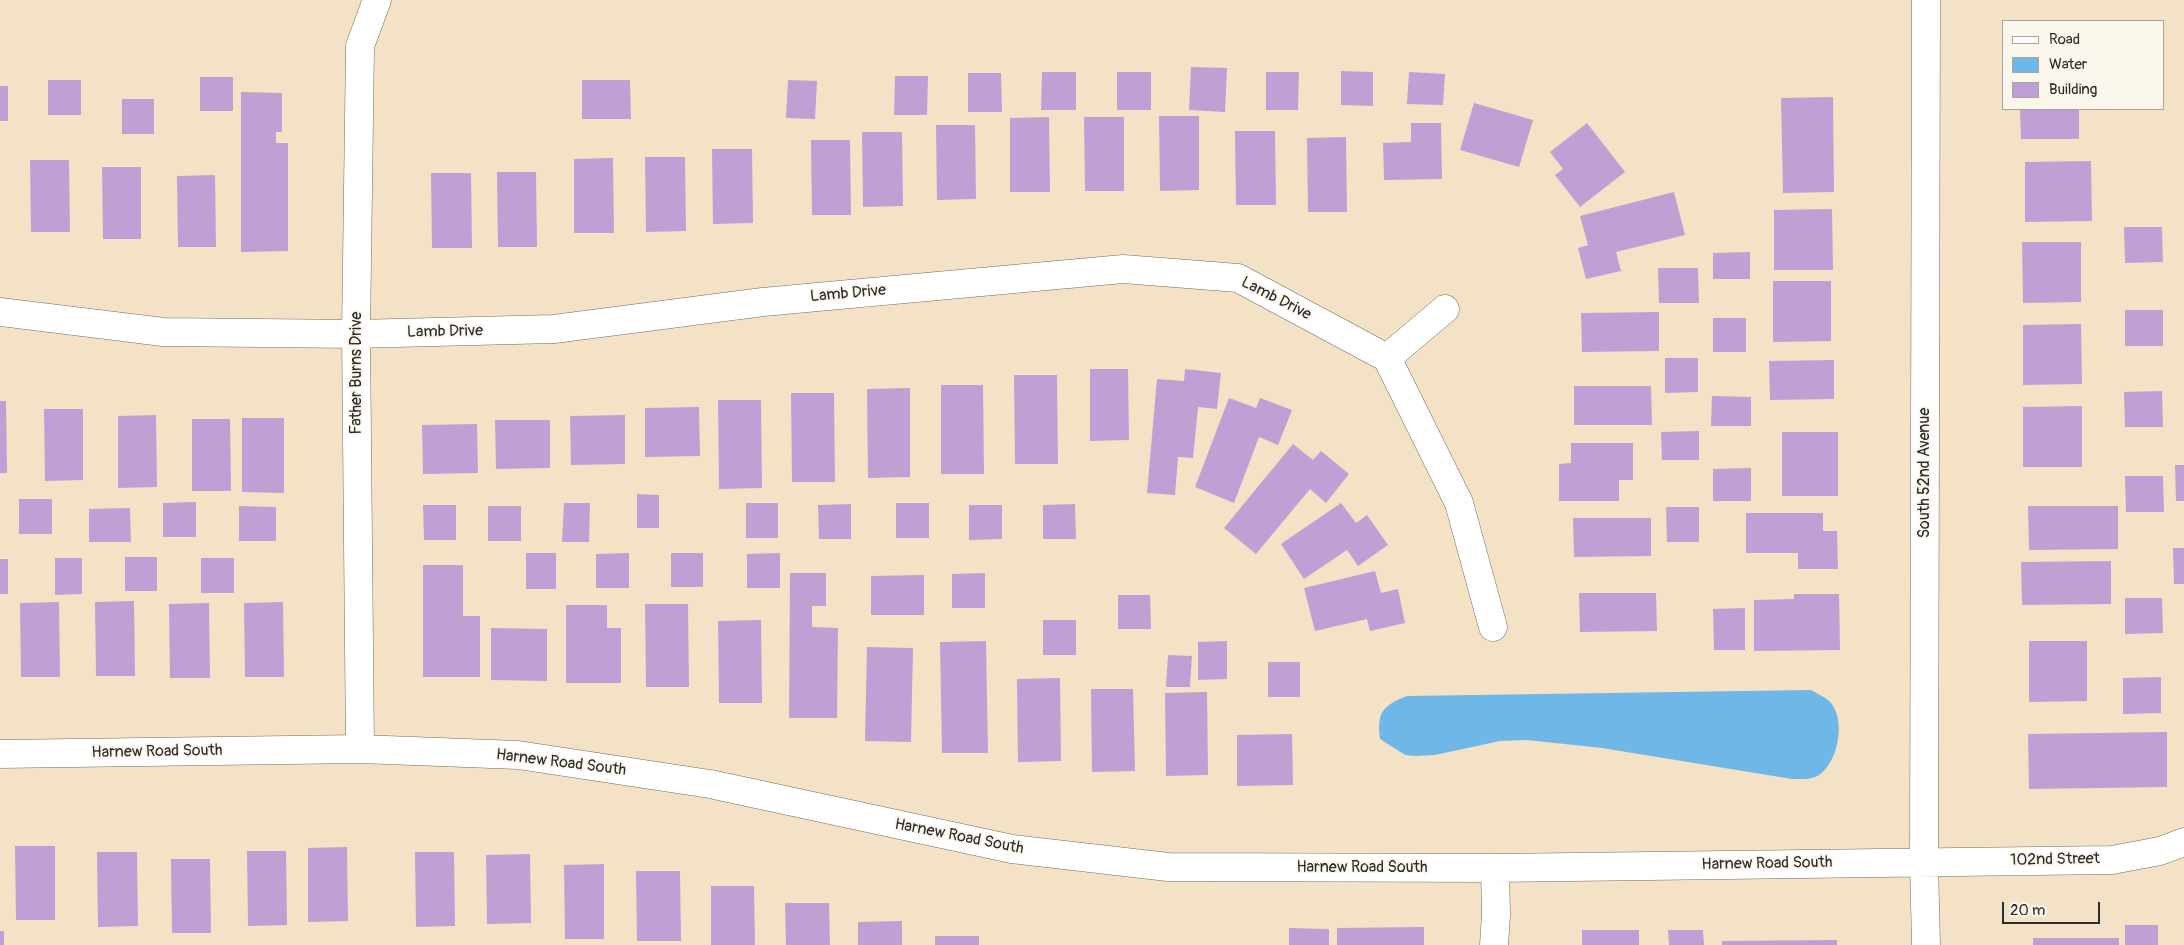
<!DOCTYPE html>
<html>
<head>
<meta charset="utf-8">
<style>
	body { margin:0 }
	#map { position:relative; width:2184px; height:945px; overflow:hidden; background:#f4e2c7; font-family:Pangolin,sans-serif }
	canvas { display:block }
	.legend { position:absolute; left:2002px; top:20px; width:162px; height:90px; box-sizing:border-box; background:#fbf7ec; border:1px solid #a8a59f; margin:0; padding:6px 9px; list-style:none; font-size:15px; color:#2b2b2b }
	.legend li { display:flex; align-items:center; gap:10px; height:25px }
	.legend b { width:25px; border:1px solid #a8a59f }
	.scale { position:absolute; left:2002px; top:902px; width:98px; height:22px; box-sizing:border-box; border:2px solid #2b2b2b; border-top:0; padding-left:6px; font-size:15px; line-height:18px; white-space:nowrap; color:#2b2b2b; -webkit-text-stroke:4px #fbf7ec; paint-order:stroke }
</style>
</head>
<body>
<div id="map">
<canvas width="2184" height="945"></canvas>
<ul class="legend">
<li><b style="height:6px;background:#fff"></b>Road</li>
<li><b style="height:14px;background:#6fb7e7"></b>Water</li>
<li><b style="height:14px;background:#c09fd4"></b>Building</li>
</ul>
<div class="scale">20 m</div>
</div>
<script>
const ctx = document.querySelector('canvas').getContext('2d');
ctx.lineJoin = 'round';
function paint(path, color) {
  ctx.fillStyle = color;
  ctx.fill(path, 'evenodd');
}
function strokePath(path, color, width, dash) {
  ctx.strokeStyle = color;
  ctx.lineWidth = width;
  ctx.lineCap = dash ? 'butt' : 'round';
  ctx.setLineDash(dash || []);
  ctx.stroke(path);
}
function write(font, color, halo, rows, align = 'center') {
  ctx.font = font + ' Pangolin,sans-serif';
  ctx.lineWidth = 4;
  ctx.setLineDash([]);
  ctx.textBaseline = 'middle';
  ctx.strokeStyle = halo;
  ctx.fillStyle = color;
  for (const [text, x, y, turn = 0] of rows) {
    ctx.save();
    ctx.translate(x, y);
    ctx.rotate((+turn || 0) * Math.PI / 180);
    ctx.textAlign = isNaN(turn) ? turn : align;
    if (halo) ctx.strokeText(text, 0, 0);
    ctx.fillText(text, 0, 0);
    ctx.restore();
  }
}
paint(new Path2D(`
	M 1811,690 C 1816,693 1823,696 1828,700 C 1847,716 1839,762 1819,775 C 1811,780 1802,779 1792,779 L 1602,748 L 1527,740 L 1500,741 L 1435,755 L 1417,756 L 1405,755 L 1380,739 C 1377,712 1382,706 1407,696 Z`), '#6fb7e7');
paint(new Path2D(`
	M 1191,67 L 1227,68 L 1225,112 L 1189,110 Z
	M 1341,71 L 1373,72 L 1373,106 L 1341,105 Z
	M 1042,72 L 1076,72 L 1076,110 L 1041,110 Z
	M 1117,72 L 1151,72 L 1151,110 L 1117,110 Z
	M 1266,72 L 1299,72 L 1298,110 L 1266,110 Z
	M 1409,72 L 1445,74 L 1443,105 L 1407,104 Z
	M 968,73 L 1001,73 L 1002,112 L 968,112 Z
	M 895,76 L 928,76 L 927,115 L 894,115 Z
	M 200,77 L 233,77 L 233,111 L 200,111 Z
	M 48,80 L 81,80 L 81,115 L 48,115 Z
	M 582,80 L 630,80 L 631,119 L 582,119 Z
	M 788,80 L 817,81 L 815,119 L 786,118 Z
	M 0,86 L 8,86 L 8,121 L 0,121 Z
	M 241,92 L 282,93 L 282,132 L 276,132 L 276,143 L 288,143 L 288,251 L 241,252 Z
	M 1833,97 L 1834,192 L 1783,193 L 1781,98 Z
	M 122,99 L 154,99 L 154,134 L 122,134 Z
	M 1474,103 L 1533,120 L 1519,167 L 1460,150 Z
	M 2020,109 L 2079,109 L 2079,139 L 2021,139 Z
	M 1159,116 L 1199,116 L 1199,190 L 1160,191 Z
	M 1049,117 L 1050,192 L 1010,192 L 1010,118 Z
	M 1084,117 L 1124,117 L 1124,191 L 1085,191 Z
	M 1411,123 L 1441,123 L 1442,179 L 1384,180 L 1383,143 L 1411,142 Z
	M 1587,123 L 1625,172 L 1580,207 L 1555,175 L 1563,169 L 1550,152 Z
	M 936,125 L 975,125 L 976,199 L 937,200 Z
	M 1235,131 L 1275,131 L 1276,205 L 1236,205 Z
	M 862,132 L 902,132 L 903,206 L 863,207 Z
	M 1346,137 L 1347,212 L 1308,212 L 1307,138 Z
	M 811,140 L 850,140 L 851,215 L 812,215 Z
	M 712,149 L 752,149 L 753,223 L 713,224 Z
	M 645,157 L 685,157 L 686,231 L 646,232 Z
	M 613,158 L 614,233 L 574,233 L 574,159 Z
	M 30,160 L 69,160 L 70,232 L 31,232 Z
	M 2091,161 L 2092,221 L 2025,222 L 2025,162 Z
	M 102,167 L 141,167 L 141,239 L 103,239 Z
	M 497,172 L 536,172 L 537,247 L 498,247 Z
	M 431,173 L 471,173 L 472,248 L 432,248 Z
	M 215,175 L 216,247 L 178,247 L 177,176 Z
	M 1674,192 L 1685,235 L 1616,252 L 1621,271 L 1586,279 L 1578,248 L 1588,245 L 1580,216 Z
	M 1832,209 L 1833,270 L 1774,270 L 1774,210 Z
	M 2124,227 L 2162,227 L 2163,262 L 2125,263 Z
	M 2022,242 L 2081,242 L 2081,302 L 2023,303 Z
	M 1750,252 L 1750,279 L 1713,279 L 1713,253 Z
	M 1658,268 L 1698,268 L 1699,303 L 1659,303 Z
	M 1773,281 L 1831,281 L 1831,341 L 1773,342 Z
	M 2125,310 L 2163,310 L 2163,346 L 2125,346 Z
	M 1659,312 L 1659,351 L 1582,352 L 1581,313 Z
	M 1713,318 L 1746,318 L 1746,352 L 1713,352 Z
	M 2081,324 L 2082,384 L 2023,385 L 2023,325 Z
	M 1665,358 L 1698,358 L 1698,392 L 1665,393 Z
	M 1834,360 L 1834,399 L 1770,400 L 1769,361 Z
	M 1090,369 L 1128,369 L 1129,440 L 1090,441 Z
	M 1185,369 L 1221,373 L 1217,409 L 1198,407 L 1193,458 L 1178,457 L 1175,495 L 1147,493 L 1157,379 L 1184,381 Z
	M 1014,375 L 1057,375 L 1058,464 L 1015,464 Z
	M 941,385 L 983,385 L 984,474 L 941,474 Z
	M 1574,386 L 1651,386 L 1652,425 L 1574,425 Z
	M 910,388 L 910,477 L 868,478 L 867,389 Z
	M 2162,391 L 2163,427 L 2125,427 L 2124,392 Z
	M 791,393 L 834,393 L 835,482 L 792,482 Z
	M 1712,396 L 1751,397 L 1751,426 L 1711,426 Z
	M 1229,398 L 1256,408 L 1260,398 L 1292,410 L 1278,445 L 1259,437 L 1234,503 L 1195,487 Z
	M 718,400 L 761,400 L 762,488 L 719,489 Z
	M 0,401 L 6,401 L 7,473 L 0,473 Z
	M 2082,406 L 2082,467 L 2023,467 L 2023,407 Z
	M 699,407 L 700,456 L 645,457 L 645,408 Z
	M 44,409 L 83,409 L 83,480 L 45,481 Z
	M 156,415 L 157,487 L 118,488 L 118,416 Z
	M 625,415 L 625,464 L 571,465 L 570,416 Z
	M 242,418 L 284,418 L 284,493 L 242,492 Z
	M 192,419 L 230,419 L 231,491 L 192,491 Z
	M 495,420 L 550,420 L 550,468 L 496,469 Z
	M 477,424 L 478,473 L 423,474 L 422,425 Z
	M 1699,431 L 1699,460 L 1662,460 L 1661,432 Z
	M 1782,432 L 1838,432 L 1838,496 L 1782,496 Z
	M 1571,443 L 1633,443 L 1633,480 L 1619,480 L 1619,501 L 1559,501 L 1559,464 L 1571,463 Z
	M 1293,444 L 1313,460 L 1321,451 L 1349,474 L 1326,503 L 1310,489 L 1256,554 L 1224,528 Z
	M 2175,465 L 2184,465 L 2184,501 L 2176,501 Z
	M 1751,468 L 1751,501 L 1713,501 L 1713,469 Z
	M 2125,476 L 2163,476 L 2164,512 L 2126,512 Z
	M 637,494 L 659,495 L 659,528 L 637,528 Z
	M 19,499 L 52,499 L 52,534 L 19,534 Z
	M 196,502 L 196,537 L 163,537 L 163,503 Z
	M 564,503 L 590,503 L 589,542 L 562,542 Z
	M 746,503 L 778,503 L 778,538 L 746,538 Z
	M 896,503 L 929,503 L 929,538 L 896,538 Z
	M 1341,503 L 1356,523 L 1367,515 L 1388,545 L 1358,566 L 1347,550 L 1304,579 L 1281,544 Z
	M 851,504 L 851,539 L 819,539 L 818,505 Z
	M 1075,504 L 1076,539 L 1043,539 L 1043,505 Z
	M 423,505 L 456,505 L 456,540 L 424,540 Z
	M 969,505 L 1002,505 L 1002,539 L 969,540 Z
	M 239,506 L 276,507 L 276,541 L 239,541 Z
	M 488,506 L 521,506 L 521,541 L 488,541 Z
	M 2028,506 L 2118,506 L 2118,549 L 2029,550 Z
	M 1666,507 L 1699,507 L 1699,542 L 1667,542 Z
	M 130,508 L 131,542 L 89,542 L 89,509 Z
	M 1746,513 L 1823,513 L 1823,531 L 1837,531 L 1838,569 L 1798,569 L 1798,553 L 1746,553 Z
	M 1573,518 L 1651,518 L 1651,556 L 1574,557 Z
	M 2173,548 L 2184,548 L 2184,584 L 2174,584 Z
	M 526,553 L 556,553 L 556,589 L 526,589 Z
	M 629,553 L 629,588 L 596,588 L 596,554 Z
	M 671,553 L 703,553 L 703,587 L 671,587 Z
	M 780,553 L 780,588 L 747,588 L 747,554 Z
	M 125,557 L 157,557 L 157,591 L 125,591 Z
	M 55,558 L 82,558 L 82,594 L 55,595 Z
	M 201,558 L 234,558 L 234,593 L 201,593 Z
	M 0,559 L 8,559 L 8,594 L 0,594 Z
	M 2111,561 L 2111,604 L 2022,605 L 2021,562 Z
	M 423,565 L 463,565 L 463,616 L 480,616 L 480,677 L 423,677 Z
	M 1375,571 L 1381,593 L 1398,589 L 1405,623 L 1370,631 L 1367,619 L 1315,631 L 1304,588 Z
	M 790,573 L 826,573 L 826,606 L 812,606 L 812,627 L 838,628 L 837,718 L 789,718 Z
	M 985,573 L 985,608 L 952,608 L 952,574 Z
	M 924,575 L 924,615 L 871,615 L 871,576 Z
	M 1579,593 L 1656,593 L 1657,631 L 1580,632 Z
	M 1794,594 L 1839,594 L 1840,650 L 1754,651 L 1754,600 L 1794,599 Z
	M 1118,595 L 1150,595 L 1151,629 L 1118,629 Z
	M 2125,598 L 2162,598 L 2163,633 L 2125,634 Z
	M 134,601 L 135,676 L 96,676 L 95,602 Z
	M 59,602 L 60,677 L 21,677 L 20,603 Z
	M 283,602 L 284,677 L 245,677 L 244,603 Z
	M 209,603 L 210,678 L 170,678 L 169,604 Z
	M 645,604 L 688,604 L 689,687 L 646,687 Z
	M 566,605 L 607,605 L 607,628 L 621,628 L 621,683 L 566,683 Z
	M 1745,608 L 1745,650 L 1714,650 L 1713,609 Z
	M 761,620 L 762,703 L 719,703 L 718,621 Z
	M 1043,620 L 1076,620 L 1076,655 L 1043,655 Z
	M 491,628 L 547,629 L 547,681 L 491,680 Z
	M 986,641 L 988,753 L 942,753 L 940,642 Z
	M 1227,641 L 1227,679 L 1198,680 L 1198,642 Z
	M 2029,641 L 2087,641 L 2087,701 L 2029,702 Z
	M 867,647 L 913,648 L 911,742 L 865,741 Z
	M 1168,655 L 1192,656 L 1190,687 L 1166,687 Z
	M 1268,662 L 1300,662 L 1300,697 L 1268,697 Z
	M 2161,677 L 2161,713 L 2123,714 L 2123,678 Z
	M 1060,678 L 1061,761 L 1018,762 L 1017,679 Z
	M 1091,689 L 1133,689 L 1135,771 L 1092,772 Z
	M 1207,692 L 1208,775 L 1166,776 L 1165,693 Z
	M 2167,732 L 2167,787 L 2029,789 L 2028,734 Z
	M 1292,734 L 1293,785 L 1237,786 L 1237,735 Z
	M 15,846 L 55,846 L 55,920 L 16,920 Z
	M 347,847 L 348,921 L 308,922 L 308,848 Z
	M 247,851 L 286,851 L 287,925 L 248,926 Z
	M 97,852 L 137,852 L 138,926 L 98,927 Z
	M 415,852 L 454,852 L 455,926 L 416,927 Z
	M 530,854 L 531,923 L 487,924 L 486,855 Z
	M 171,859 L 210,859 L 211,933 L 172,933 Z
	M 604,864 L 604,939 L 565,939 L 564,865 Z
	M 636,871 L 680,871 L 681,941 L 637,941 Z
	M 711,886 L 754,886 L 755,945 L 711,945 Z
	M 785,903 L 829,903 L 830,945 L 786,945 Z
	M 902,921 L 902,945 L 858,945 L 858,922 Z
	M 2125,925 L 2158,925 L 2158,945 L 2125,945 Z
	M 1424,927 L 1424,945 L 1337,945 L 1337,928 Z
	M 1289,928 L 1329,929 L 1329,945 L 1289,945 Z
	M 1582,930 L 1639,930 L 1639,945 L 1582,945 Z
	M 1668,930 L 1703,930 L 1704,945 L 1669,945 Z
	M 0,931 L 4,931 L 4,945 L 0,945 Z
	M 935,936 L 979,936 L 979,945 L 935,945 Z
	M 2033,938 L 2119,938 L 2119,945 L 2033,945 Z
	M 1837,940 L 1837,945 L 1722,945 L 1722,941 Z`), '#c09fd4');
const minor = new Path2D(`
	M 0,312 L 163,332 L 356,334 L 554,329 L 763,302 L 1123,269 L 1238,278 L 1387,358 L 1459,503 L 1493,627
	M 1387,358 L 1445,309
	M 360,749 L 356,334 L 360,46 L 377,0
	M 0,754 L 360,749 L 518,755 L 710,784 L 1012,849 L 1168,867 L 1495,868 L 2112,860 L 2160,851 L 2184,842
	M 1494,945 L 1496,915 L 1495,868
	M 1926,945 L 1924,862 L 1926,0`);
strokePath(minor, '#716b62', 29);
strokePath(minor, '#fff', 28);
write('16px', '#2b2b2b', '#fbf7ec', [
	["Lamb Drive",848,294,-5],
	["Lamb Drive",1276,299,27],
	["Lamb Drive",445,332,-1],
	["Father Burns Drive",357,373,-90],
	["South 52nd Avenue",1925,473,-90],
	["Harnew Road South",157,752,-1],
	["Harnew Road South",561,763,7],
	["Harnew Road South",959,837,11],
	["102nd Street",2055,860,-1],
	["Harnew Road South",1767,864,-1],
	["Harnew Road South",1362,868]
]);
</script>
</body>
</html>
